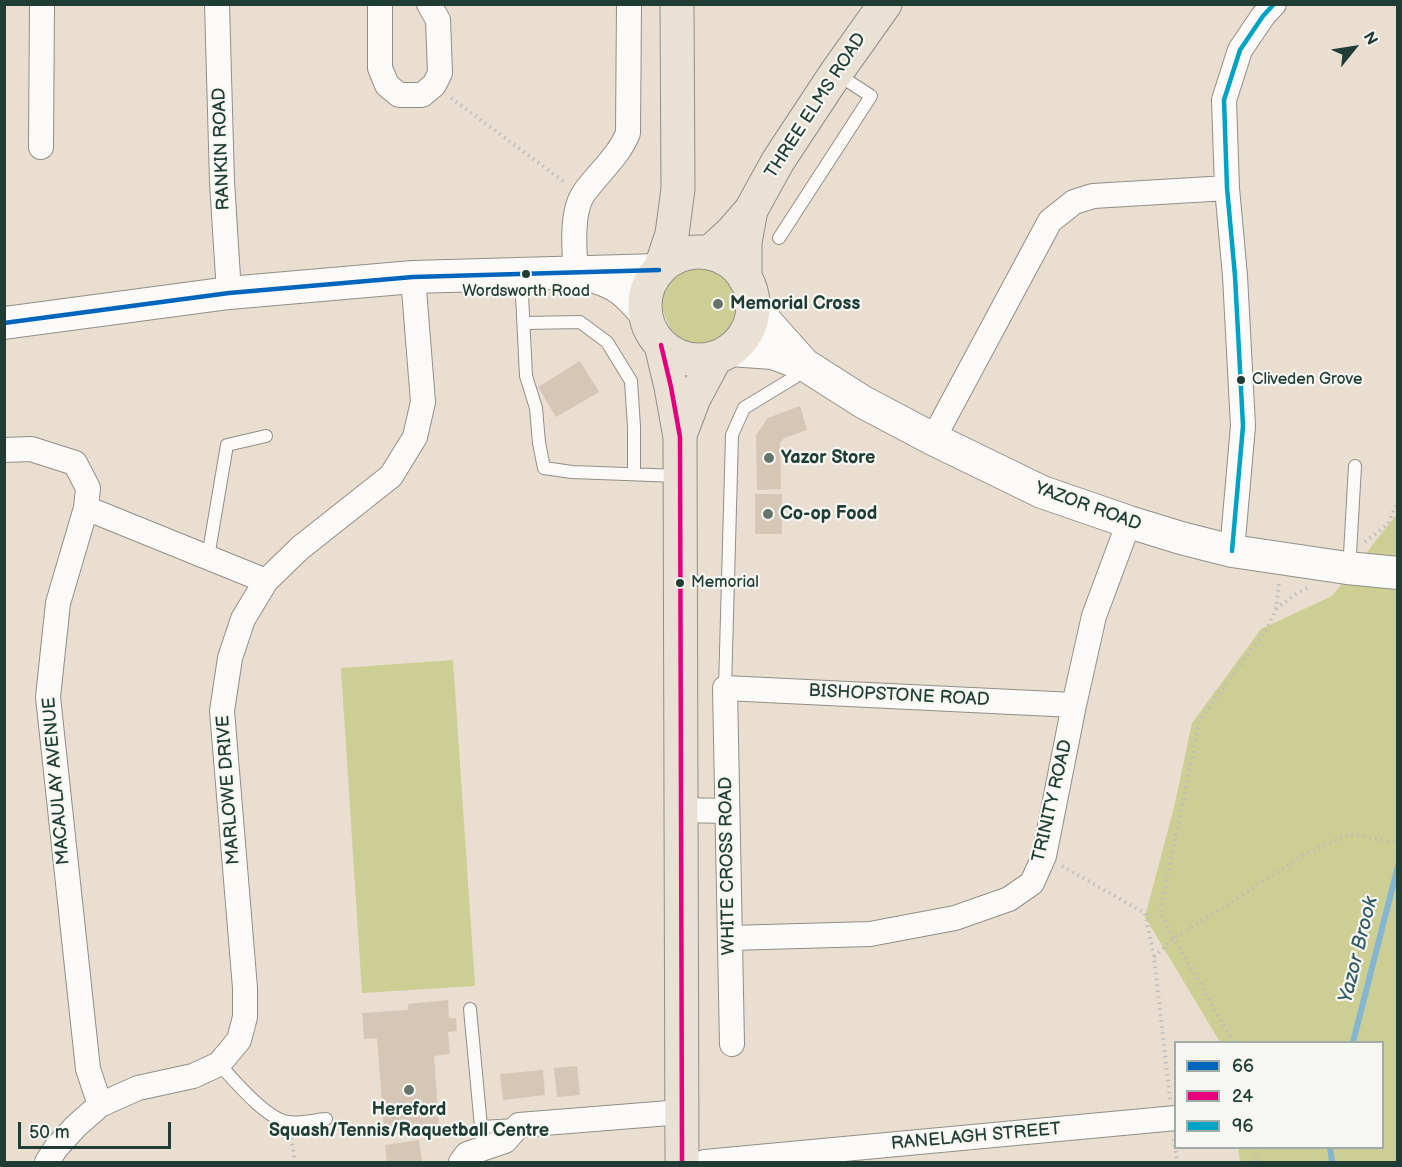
<!DOCTYPE html>
<html>
<head>
<meta charset="utf-8">
<style>
	body { margin:0 }
	#map { position:relative; width:1402px; height:1167px; overflow:hidden; background:#eaded0; font-family:"Balsamiq Sans",sans-serif }
	canvas { display:block }
	.frame { position:absolute; inset:0; border:6px solid #1f3d34; pointer-events:none }
	.legend { position:absolute; left:1174px; top:1041px; width:210px; height:108px; box-sizing:border-box; background:#f6f6f2; border:2px solid #a0aca6; margin:0; padding:8px 10px; list-style:none; font-size:18px; color:#1f3d34 }
	.legend li { display:flex; align-items:center; gap:12px; height:30px }
	.legend b { width:30px; border:2px solid #a0aca6 }
	.north { position:absolute; left:1324px; top:18px; width:60px; height:60px; -webkit-text-stroke:4px #f6f6f2; paint-order:stroke; rotate:60deg; font-size:16px; font-weight:700; line-height:24px; text-align:center; color:#1f3d34 }
	.north::after { content:''; display:block; margin:auto; width:21px; height:27px; background:#1f3d34; clip-path:polygon(50% 0,100% 100%,50% 72%,0 100%) }
	.scale { position:absolute; left:18px; top:1122px; width:153px; height:27px; box-sizing:border-box; border:3px solid #1f3d34; border-top:0; padding-left:8px; font-size:18px; line-height:21px; white-space:nowrap; color:#1f3d34; -webkit-text-stroke:4px #f6f6f2; paint-order:stroke }
</style>
</head>
<body>
<div id="map">
<canvas width="1402" height="1167"></canvas>
<div class="frame"></div>
<ul class="legend">
<li><b style="height:8px;background:#0065bd"></b>66</li>
<li><b style="height:8px;background:#e5007d"></b>24</li>
<li><b style="height:8px;background:#02a4c6"></b>96</li>
</ul>
<div class="north">N</div>
<div class="scale">50 m</div>
</div>
<script>
const ctx = document.querySelector('canvas').getContext('2d');
ctx.lineJoin = 'round';
function paint(path, color) {
  ctx.fillStyle = color;
  ctx.fill(path, 'evenodd');
}
function strokePath(path, color, width, dash) {
  ctx.strokeStyle = color;
  ctx.lineWidth = width;
  ctx.lineCap = dash ? 'butt' : 'round';
  ctx.setLineDash(dash || []);
  ctx.stroke(path);
}
function write(font, color, halo, rows, align = 'center') {
  ctx.font = font + ' "Balsamiq Sans",sans-serif';
  ctx.lineWidth = 4.5;
  ctx.setLineDash([]);
  ctx.textBaseline = 'middle';
  ctx.strokeStyle = halo;
  ctx.fillStyle = color;
  for (const [text, x, y, turn = 0] of rows) {
    ctx.save();
    ctx.translate(x, y);
    ctx.rotate((+turn || 0) * Math.PI / 180);
    ctx.textAlign = isNaN(turn) ? turn : align;
    if (halo) ctx.strokeText(text, 0, 0);
    ctx.fillText(text, 0, 0);
    ctx.restore();
  }
}
paint(new Path2D(`
	M 702,264 L 711,268 L 726,279 L 735,294 L 739,312 L 735,327 L 725,340 L 703,348 L 685,343 L 670,328 L 662,309 L 662,290 L 668,279 L 677,270 L 691,265 Z
	M 1397,514 L 1397,1162 L 1240,1162 L 1238,1148 L 1382,1148 L 1382,1042 L 1220,1042 L 1145,917 L 1175,803 L 1192,723 L 1261,629 L 1332,596 Z
	M 453,660 L 475,986 L 362,993 L 341,668 Z`), '#cdce94');
strokePath(new Path2D(`
	M 1353,1042 L 1398,866
	M 1330,1148 L 1332,1162`), '#85b6d1', 6);
paint(new Path2D(`
	M 580,361 L 599,392 L 556,417 L 538,387 Z
	M 800,406 L 807,430 L 784,438 L 780,443 L 781,489 L 757,490 L 756,435 L 768,418 Z
	M 755,494 L 782,494 L 782,534 L 755,534 Z
	M 448,1000 L 449,1018 L 456,1018 L 457,1031 L 448,1032 L 450,1054 L 434,1056 L 439,1124 L 384,1128 L 377,1038 L 364,1039 L 362,1013 L 408,1010 L 408,1004 Z
	M 577,1066 L 580,1095 L 557,1097 L 554,1068 Z
	M 543,1070 L 545,1095 L 503,1100 L 500,1074 Z
	M 419,1140 L 422,1162 L 387,1162 L 385,1145 Z`), '#d5c6b6');
const service = new Path2D(`
	M 779,238 L 871,96 L 837,74
	M 521,275 L 526,376 L 536,408 L 539,443 L 544,468 L 572,472 L 678,476
	M 524,323 L 580,322 L 607,342 L 631,381 L 634,427 L 634,474
	M 208,557 L 227,445 L 266,436
	M 1347,566 L 1350,554 L 1355,466
	M 725,688 L 732,435 L 744,408 L 795,377 L 804,366
	M 470,1009 L 481,1127 L 517,1125
	M 219,1064 C 234,1080 266,1119 288,1122 C 299,1124 314,1120 326,1119`);
const minor = new Path2D(`
	M 217,4 L 222,182 L 229,293
	M 380,4 L 380,68 L 387,85 L 399,95 L 422,95 L 434,85 L 440,73 L 438,20 L 429,4
	M 41,147 L 42,4
	M 576,271 C 574,250 571,211 584,193 C 598,173 619,156 628,133 L 629,4
	M 933,439 L 1050,221 L 1074,202 L 1093,196 L 1227,188
	M 4,450 L 31,449 L 75,463 L 88,488 L 86,508
	M 1232,551 L 1243,426 L 1235,276 L 1227,188 L 1224,100 L 1240,50 L 1263,16 L 1274,4
	M 681,810 L 727,811
	M 730,938 L 870,934 L 955,918 L 1009,899 L 1032,883 L 1044,856 L 1074,705 L 1094,616 L 1129,522
	M 732,1044 L 725,688 L 1074,705
	M 100,1105 L 88,1069 L 48,697 L 58,603 L 86,508 L 266,581
	M 47,1162 L 56,1148 L 76,1126 L 100,1105 L 138,1088 L 193,1076 L 219,1064 L 239,1040 L 245,1017 L 245,988 L 222,711 L 230,658 L 243,619 L 266,581 L 300,548 L 391,476 L 415,437 L 423,402 L 413,277
	M 461,1162 L 467,1154 L 505,1141 L 519,1125 L 682,1112
	M 705,1162 L 1176,1118`);
const tertiary = new Path2D(`
	M 589,275 C 619,284 625,290 646,314
	M 752,306 L 802,362
	M 4,323 L 229,293 L 413,277 L 659,270
	M 730,350 L 773,353 L 805,365 L 863,402 L 933,439 L 1042,492 L 1129,522 L 1181,538 L 1232,551 L 1347,568 L 1398,573`);
const primary = new Path2D(`
	M 709,253 L 731,233 L 751,210 L 778,161 L 836,73 L 885,4
	M 745,279 L 745,242 L 751,210`);
const trunk = new Path2D(`
	M645 306a54 54 0 1 1 108 0a54 54 0 1 1-108 0Z
	M 661,267 L 672,234 L 678,189 L 677,4
	M 661,345 L 671,387 L 680,437 L 682,1162
	M 680,435 L 694,398 L 716,357`);
strokePath(service, '#908f86', 14);
strokePath(minor, '#908f86', 26);
strokePath(tertiary, '#908f86', 34);
strokePath(primary, '#908f86', 35);
strokePath(trunk, '#908f86', 35);
strokePath(new Path2D(`
	M 451,98 L 566,183
	M 1365,542 L 1388,524 L 1398,501
	M 1276,609 L 1294,595 L 1307,588
	M 1062,866 L 1145,913 L 1154,957 L 1170,1099
	M 1154,957 L 1174,938 L 1216,912 L 1302,856 L 1349,834 L 1398,843
	M 1233,1042 L 1160,913 L 1200,719 L 1266,630 L 1276,610 L 1279,582
	M 291,1138 L 295,1162
	M 1174,1139 L 1177,1162
	M 1255,1148 L 1257,1162`), '#bdbebb', 4, [1.5, 4.5]);
strokePath(service, '#fcfaf8', 12);
strokePath(minor, '#fcfaf8', 24);
strokePath(tertiary, '#fcfaf8', 32);
strokePath(primary, '#eae1d5', 33);
strokePath(trunk, '#eae1d5', 33);
strokePath(new Path2D(`
	M 4,323 L 229,293 L 413,277 L 659,270`), '#0065bd', 4.5);
strokePath(new Path2D(`
	M 661,345 L 671,387 L 680,437 L 682,1162`), '#e5007d', 4.5);
strokePath(new Path2D(`
	M 1232,551 L 1243,426 L 1235,276 L 1227,188 L 1224,100 L 1240,50 L 1263,16 L 1274,4`), '#02a4c6', 4.5);
for (const [x, y, r, color] of [
	[526,274,5,"#1f3d34"],
	[718,304,6,"#66756b"],
	[1241,380,5,"#1f3d34"],
	[769,458,6,"#66756b"],
	[768,514,6,"#66756b"],
	[680,583,5,"#1f3d34"],
	[409,1090,6,"#66756b"]
]) {
  const dot = new Path2D();
  dot.arc(x, y, r, 0, 2 * Math.PI);
  ctx.fillStyle = color;
  ctx.fill(dot);
  strokePath(dot, '#f6f6f2', 2);
}
write('16px', '#1f3d34', '#f6f6f2', [
	["Wordsworth Road",526,292,"center"],
	["Cliveden Grove",1252,380],
	["Memorial",691,583]
], 'left');
write('18px', '#1f3d34', '#f6f6f2', [
	["THREE ELMS ROAD",816,106,-57],
	["RANKIN ROAD",222,149,-92],
	["YAZOR ROAD",1088,507,20],
	["BISHOPSTONE ROAD",899,696,3],
	["MACAULAY AVENUE",57,781,-95],
	["MARLOWE DRIVE",229,790,-94],
	["TRINITY ROAD",1053,801,-77],
	["WHITE CROSS ROAD",728,866,-91],
	["RANELAGH STREET",976,1137,-5]
]);
write('bold 18px', '#1f3d34', '#f6f6f2', [
	["Memorial Cross",730,304],
	["Yazor Store",781,458],
	["Co-op Food",780,514],
	["Hereford",409,1110,"center"],
	["Squash/Tennis/Raquetball Centre",409,1131,"center"]
], 'left');
write('italic 20px', '#315c63', '#f6f6f2', [
	["Yazor Brook",1359,950,-76]
]);
</script>
</body>
</html>
